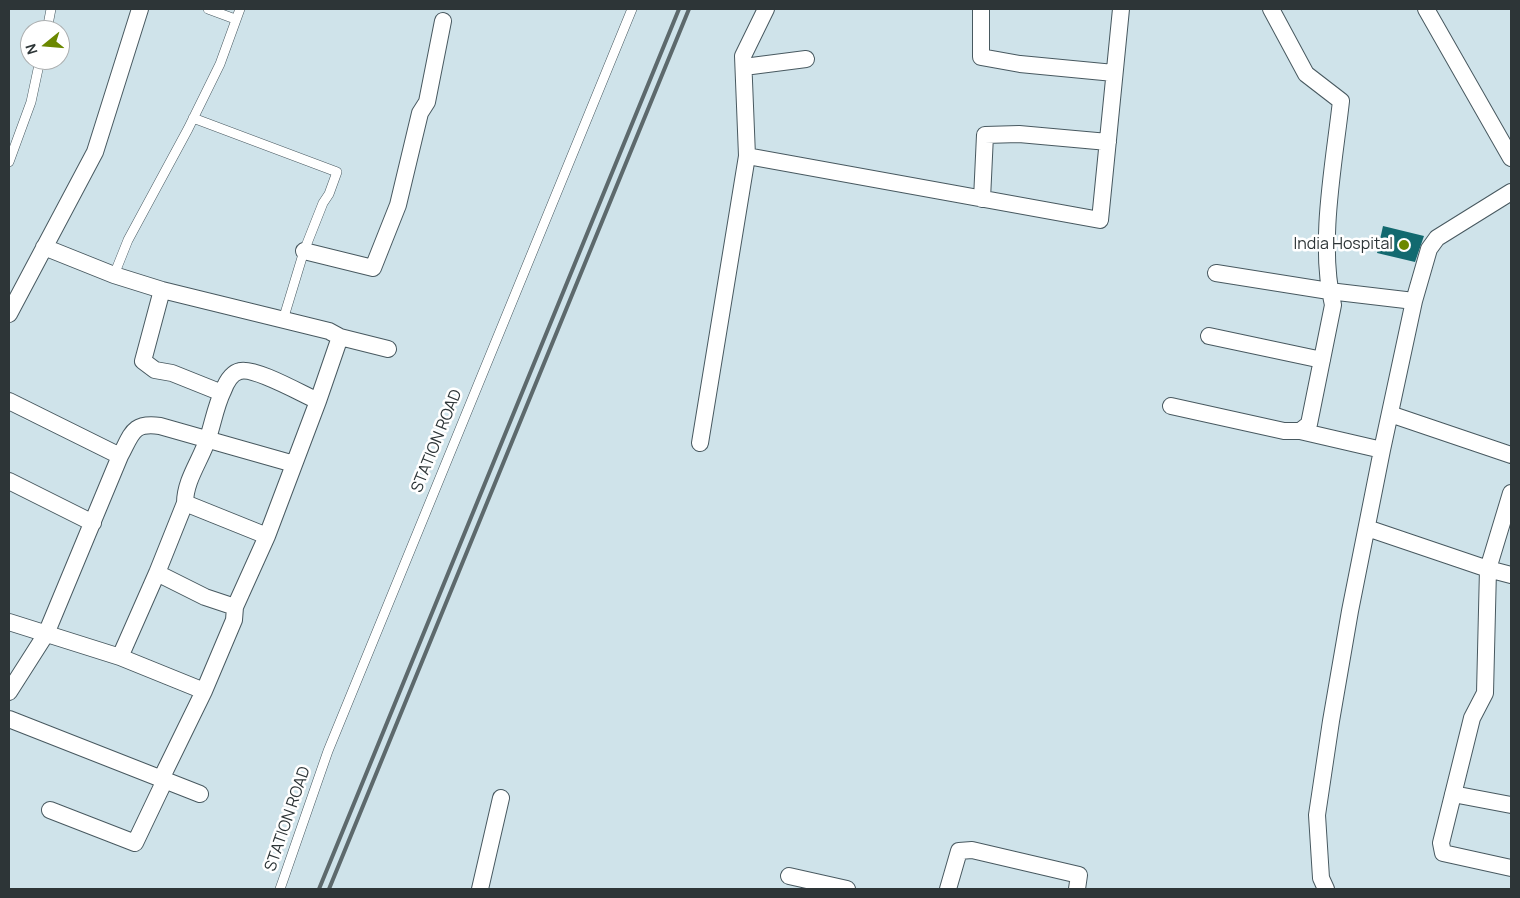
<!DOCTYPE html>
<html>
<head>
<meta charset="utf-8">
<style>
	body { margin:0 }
	#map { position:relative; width:1520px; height:898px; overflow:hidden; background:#cfe3ea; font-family:Manrope,sans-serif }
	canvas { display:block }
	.frame { position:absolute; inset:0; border:10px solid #2d3537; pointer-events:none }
	.north { position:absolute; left:20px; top:20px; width:50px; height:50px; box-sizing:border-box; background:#fff; border:1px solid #abaeaf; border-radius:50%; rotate:253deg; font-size:14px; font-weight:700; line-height:20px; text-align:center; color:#2d3537 }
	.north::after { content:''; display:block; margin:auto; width:18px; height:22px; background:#6b8800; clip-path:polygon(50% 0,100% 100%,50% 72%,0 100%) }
</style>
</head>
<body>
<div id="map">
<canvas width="1520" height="898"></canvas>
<div class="frame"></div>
<div class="north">N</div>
</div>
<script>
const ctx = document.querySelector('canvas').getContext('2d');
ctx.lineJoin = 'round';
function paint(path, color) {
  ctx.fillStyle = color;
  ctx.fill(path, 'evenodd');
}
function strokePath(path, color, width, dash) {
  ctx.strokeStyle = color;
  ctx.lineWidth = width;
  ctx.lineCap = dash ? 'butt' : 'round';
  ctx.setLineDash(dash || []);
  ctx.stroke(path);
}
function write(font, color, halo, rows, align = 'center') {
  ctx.font = font + ' Manrope,sans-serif';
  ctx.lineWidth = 5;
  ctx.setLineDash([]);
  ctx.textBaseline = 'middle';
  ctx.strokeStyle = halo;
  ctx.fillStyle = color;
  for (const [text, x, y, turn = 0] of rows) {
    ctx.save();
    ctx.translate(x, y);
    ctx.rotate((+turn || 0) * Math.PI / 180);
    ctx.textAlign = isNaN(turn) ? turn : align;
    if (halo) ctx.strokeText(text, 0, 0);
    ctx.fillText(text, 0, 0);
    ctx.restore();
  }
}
paint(new Path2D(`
	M 1383,226 L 1424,236 L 1415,262 L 1377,253 Z`), '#12696f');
const service = new Path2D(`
	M 208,9 L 235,19
	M 47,30 L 51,9
	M 193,118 L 337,172 L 329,194 L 323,203 L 304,251 L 283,320
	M 9,162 L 31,102 L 40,60
	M 114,275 L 128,240 L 188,129 L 220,64 L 240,9
	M 280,889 L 328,751 L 632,9`);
const minor = new Path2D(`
	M 981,9 L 981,57 L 1020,64 L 1114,73
	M 1426,9 L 1511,158
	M 744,67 L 806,59
	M 747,156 L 1100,220 L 1121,9
	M 982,199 L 985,135 L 1019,134 L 1108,142
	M 44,247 L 114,275 L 162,290 L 329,331 L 340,337 L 318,401 L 267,536 L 235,607 L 234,620 L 204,691 L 161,779
	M 304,251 L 373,268 L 398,205 L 420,113 L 427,102 L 443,21
	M 1216,273 L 1329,291 L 1414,301
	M 162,290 L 143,361 L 155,370 L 172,373 L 222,393
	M 9,314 L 95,152 L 140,9
	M 1209,336 L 1322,360
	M 340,337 L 388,349
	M 9,401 L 120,456
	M 1171,406 L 1284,431 L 1300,431 L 1309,424 L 1333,305 C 1318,244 1334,164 1341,101 L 1306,74 L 1271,9
	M 1390,414 L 1511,455
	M 1300,431 L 1382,450
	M 700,443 L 747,156 L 743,56 L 766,9
	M 9,481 L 93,523
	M 1511,493 L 1488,569 L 1485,693 L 1472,718 L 1441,843 L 1443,853 L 1511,868
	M 185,503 L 267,536
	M 1367,528 L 1488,569 L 1511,575
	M 157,573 L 205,597 L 235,607
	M 9,622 L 120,657 L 204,691
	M 120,657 L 157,573 L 185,503 C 185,480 201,460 208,438 C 213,423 216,405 223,391 C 226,383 231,373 240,371 C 255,367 302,394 318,401
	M 9,692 L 46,634 L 120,456 C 132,434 132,422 160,426 L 294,464
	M 9,719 L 200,794
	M 1453,794 L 1511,805
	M 50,810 L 135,843 L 165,780
	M 789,876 L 847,889
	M 480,889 L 501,798
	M 948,889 L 959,851 L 972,850 L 1079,875 L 1077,889
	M 1326,889 L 1321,878 L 1317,815 L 1331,721 L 1350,611 L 1382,450 L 1414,301 L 1429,249 L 1437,238 L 1511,192`);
strokePath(service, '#485960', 10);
strokePath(minor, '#485960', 18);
strokePath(service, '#fff', 9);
strokePath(minor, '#fff', 16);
strokePath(new Path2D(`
	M 319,889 L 679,9
	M 329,889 L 689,9`), '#5d696c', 4);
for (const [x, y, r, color] of [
	[1404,245,6,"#6b8800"]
]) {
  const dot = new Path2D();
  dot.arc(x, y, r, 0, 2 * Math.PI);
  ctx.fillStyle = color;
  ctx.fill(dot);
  strokePath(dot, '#fff', 2);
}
write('16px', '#2d3537', '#fff', [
	["India Hospital",1393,245]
], 'right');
write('16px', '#2d3537', '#fff', [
	["STATION ROAD",437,441,-68],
	["STATION ROAD",288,819,-71]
]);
</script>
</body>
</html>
